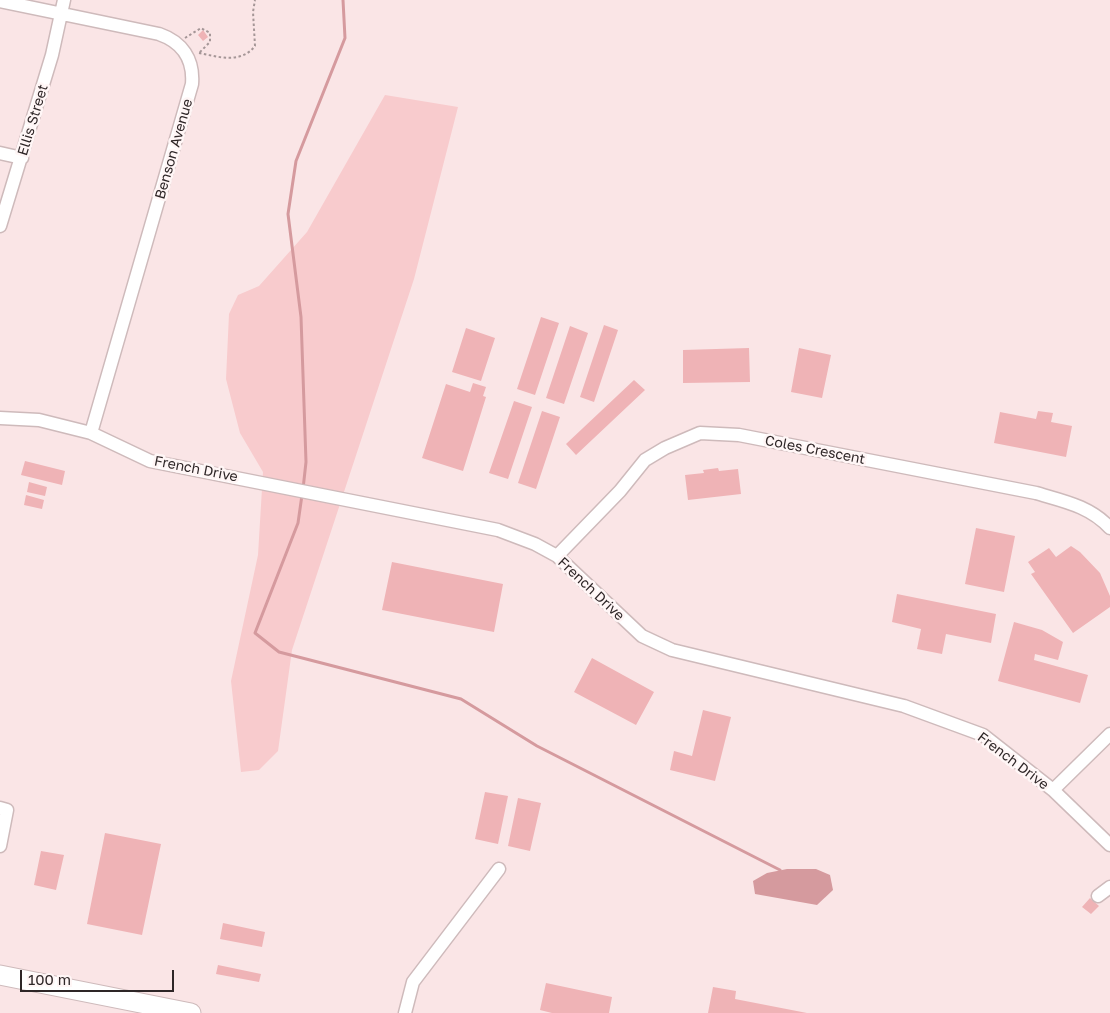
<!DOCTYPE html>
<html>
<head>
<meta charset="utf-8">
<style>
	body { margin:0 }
	#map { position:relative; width:1110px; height:1013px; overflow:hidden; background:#fae5e6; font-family:"Golos Text",sans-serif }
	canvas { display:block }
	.scale { position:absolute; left:20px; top:970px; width:154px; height:22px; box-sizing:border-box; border:2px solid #2e2627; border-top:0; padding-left:6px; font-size:15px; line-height:18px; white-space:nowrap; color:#2e2627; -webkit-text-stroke:4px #fff6f6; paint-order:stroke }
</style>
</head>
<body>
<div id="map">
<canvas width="1110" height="1013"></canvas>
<div class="scale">100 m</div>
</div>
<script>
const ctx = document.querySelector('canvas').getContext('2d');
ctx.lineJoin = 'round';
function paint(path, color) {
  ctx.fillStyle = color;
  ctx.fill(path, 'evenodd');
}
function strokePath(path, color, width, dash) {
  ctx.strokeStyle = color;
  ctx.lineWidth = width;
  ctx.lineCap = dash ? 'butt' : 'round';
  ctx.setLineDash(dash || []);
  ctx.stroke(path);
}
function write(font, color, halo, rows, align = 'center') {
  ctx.font = font + ' "Golos Text",sans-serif';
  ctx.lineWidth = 5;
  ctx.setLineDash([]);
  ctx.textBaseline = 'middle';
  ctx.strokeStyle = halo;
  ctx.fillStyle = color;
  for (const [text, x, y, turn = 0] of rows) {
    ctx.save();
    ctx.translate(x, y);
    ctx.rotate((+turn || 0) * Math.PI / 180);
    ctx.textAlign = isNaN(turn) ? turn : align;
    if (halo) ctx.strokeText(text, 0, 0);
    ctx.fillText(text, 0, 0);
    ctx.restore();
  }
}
paint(new Path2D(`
	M 385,95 L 458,107 L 414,279 L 292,650 L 278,751 L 259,770 L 241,772 L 231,681 L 258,555 L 263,472 L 240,433 L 226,379 L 229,314 L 238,295 L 259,286 L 307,232 Z`), '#f8cbcd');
paint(new Path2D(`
	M 787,869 L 816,869 L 830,875 L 833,890 L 817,905 L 755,894 L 753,881 L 767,873 Z`), '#d59a9e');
strokePath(new Path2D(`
	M 303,489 L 306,462 L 301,317 L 288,214 L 296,161 L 345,38 L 343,0
	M 302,495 L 298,523 L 255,633 L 279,652 L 461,699 L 537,746 L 780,870`), '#d59a9e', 3);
paint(new Path2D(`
	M 203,30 L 208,37 L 203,41 L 198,35 Z
	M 541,317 L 559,323 L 535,395 L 517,389 Z
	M 604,325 L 618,330 L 594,402 L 580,397 Z
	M 570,326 L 588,333 L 564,404 L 546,398 Z
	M 466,328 L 495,338 L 481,381 L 452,372 Z
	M 749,348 L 750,382 L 683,383 L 683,350 Z
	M 799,348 L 831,355 L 822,398 L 791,392 Z
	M 634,380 L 645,390 L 576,455 L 566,444 Z
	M 473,383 L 486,387 L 483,396 L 486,397 L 463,471 L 422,458 L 446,384 L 470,392 Z
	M 514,401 L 532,407 L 508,479 L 489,473 Z
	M 542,411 L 560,417 L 536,489 L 518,483 Z
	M 1038,411 L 1053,413 L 1051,422 L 1072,426 L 1066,457 L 994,443 L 1000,412 L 1036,419 Z
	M 25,461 L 65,471 L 62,485 L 21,475 Z
	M 718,468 L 719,471 L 738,469 L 741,494 L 688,500 L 685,475 L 704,473 L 703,470 Z
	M 29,482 L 47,487 L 45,496 L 27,492 Z
	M 26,495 L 44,500 L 42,509 L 24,505 Z
	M 976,528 L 1015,536 L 1004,592 L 965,584 Z
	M 1071,546 L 1080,552 L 1100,573 L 1110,596 L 1110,607 L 1073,633 L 1031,574 L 1035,572 L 1028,562 L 1049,548 L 1056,557 Z
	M 392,562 L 503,584 L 494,632 L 382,610 Z
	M 897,594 L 996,614 L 991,643 L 946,634 L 942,654 L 917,649 L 921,629 L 892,622 Z
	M 1014,622 L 1042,630 L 1063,642 L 1058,660 L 1035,654 L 1034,660 L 1088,675 L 1080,703 L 998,681 Z
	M 592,658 L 654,692 L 636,725 L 574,692 Z
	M 703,710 L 731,717 L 715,781 L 670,770 L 674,751 L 692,756 Z
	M 485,792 L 508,796 L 498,844 L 475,839 Z
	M 518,798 L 541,803 L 530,851 L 508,846 Z
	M 105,833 L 161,844 L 142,935 L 87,924 Z
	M 41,851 L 64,855 L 56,890 L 34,885 Z
	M 1090,898 L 1099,906 L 1091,914 L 1082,907 Z
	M 223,923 L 265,932 L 262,947 L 220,939 Z
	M 218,965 L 261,974 L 259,982 L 216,974 Z
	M 546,983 L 612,997 L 609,1013 L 552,1013 L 540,1010 Z
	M 713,987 L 736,991 L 735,999 L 807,1013 L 708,1013 Z`), '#efb3b6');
const minor = new Path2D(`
	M 0,1 L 159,34 C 182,42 194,59 192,84 L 91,433
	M 0,153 L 22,158
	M 0,226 L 52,55 L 64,0
	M 0,418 L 39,420 L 91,433 L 150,461 L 498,530 L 535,544 L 557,556 L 642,636 L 672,650 L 904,706 L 983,735 L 1053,790 L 1110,845
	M 557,556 L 620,491 L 645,460 L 665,448 L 700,433 L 739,435 L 1036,493 C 1063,501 1090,506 1110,528
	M 1053,790 L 1110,734
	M 0,808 L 7,810 L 0,846
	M 1098,896 L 1110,887
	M 405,1013 L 413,982 L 499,869`);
const highway = new Path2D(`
	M 0,975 L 191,1013`);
strokePath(minor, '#cebabb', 15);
strokePath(highway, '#cebabb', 21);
strokePath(new Path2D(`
	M 185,38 L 201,28 L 210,33 L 210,42 L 199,53
	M 199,53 C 219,57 241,64 255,46 L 253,12 L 255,0`), '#a59697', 2, [2.5, 2.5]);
strokePath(minor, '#fff', 12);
strokePath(highway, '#fff', 19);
write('14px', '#2e2627', '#fff6f6', [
	["Ellis Street",33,120,-73],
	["Benson Avenue",174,149,-74],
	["Coles Crescent",815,450,11],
	["French Drive",196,469,11],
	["French Drive",591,589,43],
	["French Drive",1013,761,37]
]);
</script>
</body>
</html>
